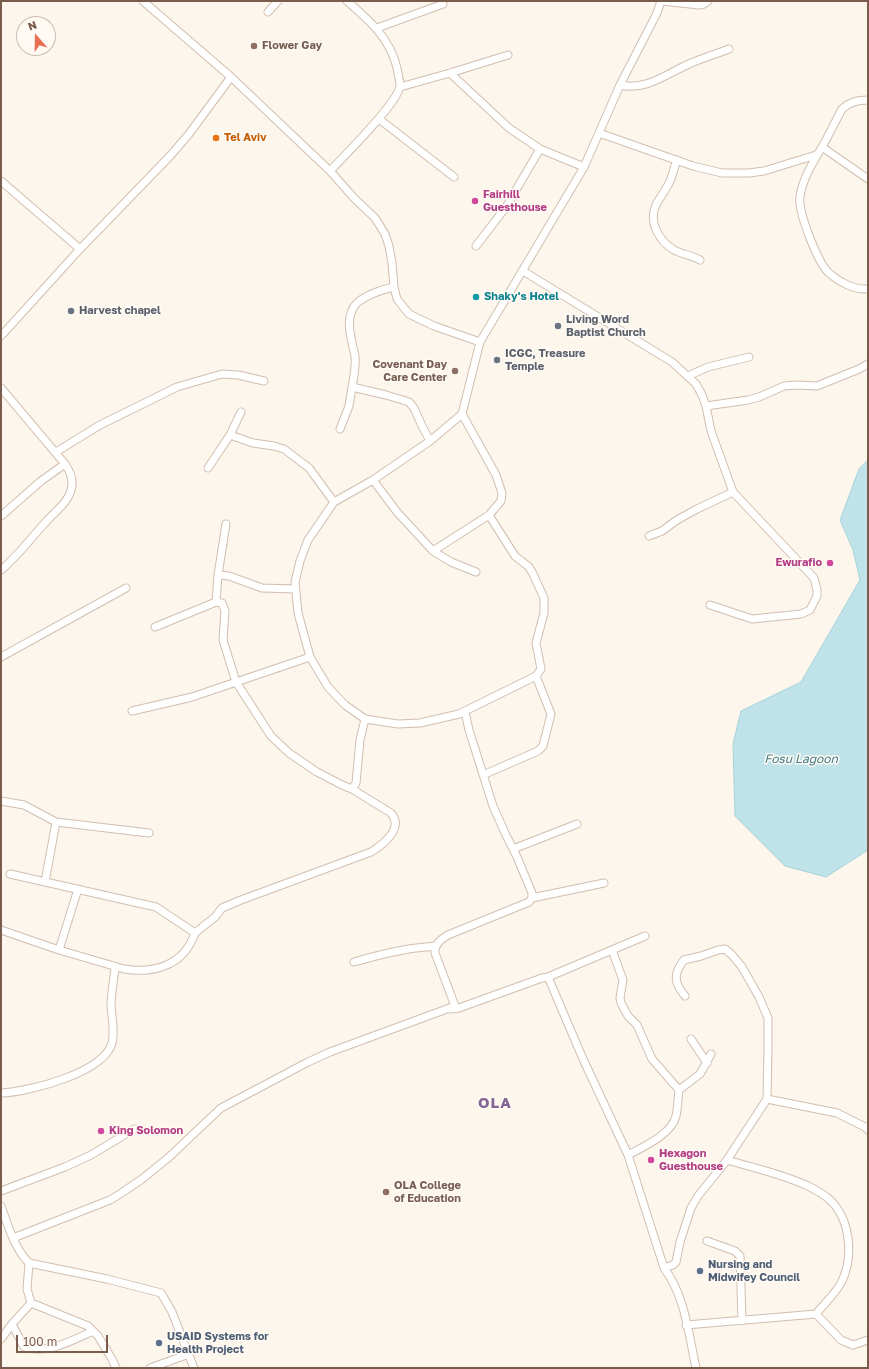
<!DOCTYPE html>
<html>
<head>
<meta charset="utf-8">
<style>
	body { margin:0 }
	#map { position:relative; width:869px; height:1369px; overflow:hidden; background:#fdf6ec; font-family:"Golos Text",sans-serif }
	canvas { display:block }
	.frame { position:absolute; inset:0; border:2px solid #7a5c4d; pointer-events:none }
	.north { position:absolute; left:16px; top:16px; width:40px; height:40px; box-sizing:border-box; background:#fffaf3; border:1px solid #cabbb1; border-radius:50%; rotate:340deg; font-size:11px; font-weight:700; line-height:16px; text-align:center; color:#7a5c4d }
	.north::after { content:''; display:block; margin:auto; width:14px; height:18px; background:#e76f51; clip-path:polygon(50% 0,100% 100%,50% 72%,0 100%) }
	.scale { position:absolute; left:16px; top:1335px; width:92px; height:18px; box-sizing:border-box; border:2px solid #7a5c4d; border-top:0; padding-left:5px; font-size:12px; line-height:14px; white-space:nowrap; color:#7a5c4d; -webkit-text-stroke:3px #fffaf3; paint-order:stroke }
</style>
</head>
<body>
<div id="map">
<canvas width="869" height="1369"></canvas>
<div class="frame"></div>
<div class="north">N</div>
<div class="scale">100 m</div>
</div>
<script>
const ctx = document.querySelector('canvas').getContext('2d');
ctx.lineJoin = 'round';
function paint(path, color) {
  ctx.fillStyle = color;
  ctx.fill(path, 'evenodd');
}
function strokePath(path, color, width, dash) {
  ctx.strokeStyle = color;
  ctx.lineWidth = width;
  ctx.lineCap = dash ? 'butt' : 'round';
  ctx.setLineDash(dash || []);
  ctx.stroke(path);
}
function write(font, color, halo, rows, align = 'center') {
  ctx.font = font + ' "Golos Text",sans-serif';
  ctx.lineWidth = 3;
  ctx.setLineDash([]);
  ctx.textBaseline = 'middle';
  ctx.strokeStyle = halo;
  ctx.fillStyle = color;
  for (const [text, x, y, turn = 0] of rows) {
    ctx.save();
    ctx.translate(x, y);
    ctx.rotate((+turn || 0) * Math.PI / 180);
    ctx.textAlign = isNaN(turn) ? turn : align;
    if (halo) ctx.strokeText(text, 0, 0);
    ctx.fillText(text, 0, 0);
    ctx.restore();
  }
}
const water = new Path2D(`
	M 868,460 L 868,850 L 826,877 L 785,866 L 735,816 L 733,744 L 741,711 L 801,682 L 860,580 L 853,550 L 840,520 L 859,469 Z`);
paint(water, '#bfe3e8');
strokePath(water, '#a5d3da', 1);
const minor = new Path2D(`
	M 143,1 L 231,77 L 330,171 L 354,198 L 375,218 L 385,234 L 389,246 L 392,263 L 394,287 L 397,299 L 409,314 L 434,326 L 480,342
	M 662,1 L 699,5 L 704,4 L 708,1
	M 268,12 L 278,1
	M 377,28 L 443,4
	M 450,73 L 509,128 L 540,149 L 584,167
	M 620,85 C 646,91 666,74 689,64 C 702,58 716,54 729,49
	M 400,87 L 450,73 L 508,55
	M 868,100 C 857,100 850,102 842,109 C 835,122 829,135 822,147 C 813,162 802,180 800,197 C 798,213 818,263 829,273 C 839,282 854,290 868,289
	M 379,119 L 454,177
	M 599,133 L 693,166 L 722,173 L 749,173 L 764,171 L 816,155
	M 822,147 L 868,179
	M 677,160 C 674,167 673,175 670,181 C 666,190 660,197 656,205 C 648,222 659,241 674,250 C 681,254 691,255 700,260
	M 330,171 C 344,156 398,103 400,86 C 400,81 398,74 397,68 C 390,38 369,20 347,1
	M 1,181 L 80,249
	M 476,246 L 506,207 L 540,149
	M 523,271 L 672,362 L 696,384 L 702,395 L 706,406 L 711,431 L 733,492 L 814,578 L 817,590 L 817,596 L 810,610 L 801,614 L 752,619 L 710,605
	M 1,336 L 80,249 L 170,156 L 189,134 L 231,77
	M 688,376 L 708,367 L 749,357
	M 352,387 C 354,377 356,367 355,356 C 352,340 343,317 357,303 C 367,294 381,290 394,287
	M 1,388 L 65,464 C 70,471 74,480 71,490 C 68,503 54,512 45,523 C 30,539 18,556 1,570
	M 706,406 L 748,400 L 759,397 L 784,386 L 797,385 L 817,386 L 859,369 L 868,364
	M 241,412 L 230,435 L 253,443 L 274,446 L 284,449 L 309,468 L 334,502
	M 340,429 L 349,406 L 352,387 L 386,395 L 409,402 L 414,408 L 422,426 L 430,441
	M 56,452 L 100,425 L 177,387 L 222,374 L 238,375 L 264,381
	M 208,468 L 230,435
	M 373,480 L 397,512 L 433,551 L 451,562 L 476,572
	M 489,515 L 515,556 L 529,567 L 533,574 L 544,598 L 544,613 L 536,643 L 541,669 L 536,676
	M 1,516 L 41,481 L 65,464
	M 649,536 L 662,531 L 677,520 L 697,509 L 733,492
	M 433,551 L 489,515 L 501,501 L 502,493 L 496,475 L 462,414
	M 218,575 L 229,576 L 262,588 L 296,589
	M 216,602 L 218,575 L 226,524
	M 155,627 L 216,602 L 222,603 L 225,611 L 223,640 L 236,682 L 271,736 L 289,753 L 317,772 L 342,785 L 352,789 L 356,783 L 360,740 L 365,719
	M 1,657 L 126,588
	M 132,711 L 192,697 L 310,657
	M 483,775 L 538,751 L 543,746 L 551,714 L 536,676 L 459,714 L 420,723 L 398,724 L 365,719 L 345,705 L 328,687 L 310,657 L 298,613 L 295,582 L 300,561 L 308,540 L 334,502 L 373,480 L 430,441 L 462,414 L 480,342 L 584,167 L 620,85 L 657,13 L 661,1
	M 1,801 L 24,805 L 56,822 L 149,833
	M 513,849 L 577,824
	M 10,874 L 156,907 L 195,933 L 215,917 L 222,908 L 241,900 L 371,852 C 384,844 404,828 391,813 L 352,789
	M 45,882 L 56,822
	M 78,889 L 59,950 L 124,969 C 155,974 184,965 195,933
	M 532,898 L 604,883
	M 1,930 L 59,950
	M 612,950 L 623,980 L 620,998 L 621,1003 L 628,1016 L 637,1025 L 652,1059 L 679,1090
	M 354,962 C 382,954 406,948 436,946
	M 548,977 L 583,1059 L 628,1155 L 664,1268 C 685,1295 689,1336 696,1368
	M 450,1009 L 459,1008 L 542,978 L 548,977 L 645,936
	M 691,1039 L 707,1063
	M 1,1093 C 28,1092 104,1073 112,1043 C 115,1032 112,1018 111,1006 C 111,993 114,980 115,967
	M 767,1099 L 837,1113 L 865,1127 L 868,1130
	M 628,1155 C 643,1147 672,1134 676,1116 C 678,1107 678,1098 679,1090 L 700,1074 L 711,1054
	M 727,1160 C 754,1168 783,1174 808,1186 C 814,1189 823,1194 829,1199 C 851,1219 854,1258 841,1283 C 835,1294 824,1304 816,1314
	M 1,1191 L 65,1167 L 91,1155 L 134,1129
	M 1,1206 C 8,1225 14,1248 29,1263 L 107,1279 L 161,1293 L 172,1312 L 194,1368
	M 13,1238 L 110,1200 L 123,1192 L 142,1179 L 168,1158 L 221,1108 L 308,1062 L 330,1052 L 455,1006 L 435,953 C 434,945 441,939 448,935 L 529,902 L 532,898 L 532,893 L 517,857 L 505,833 L 493,806 L 469,730 L 465,712
	M 707,1241 L 735,1251 L 740,1256 L 742,1321
	M 29,1263 L 27,1289 L 31,1303 L 88,1326 L 98,1336 L 112,1359 L 116,1368
	M 664,1268 L 673,1265 L 676,1262 L 680,1242 L 691,1208 L 698,1196 L 727,1160 L 767,1099 L 768,1046 L 768,1018 L 759,997 L 742,967 L 732,955 L 725,949 L 718,950 L 701,956 L 684,960 C 673,974 674,983 685,996
	M 12,1324 L 24,1347 C 47,1355 73,1340 93,1331
	M 686,1325 L 816,1314 L 841,1340 L 853,1345 L 868,1340
	M 1,1339 L 12,1324 L 31,1303
	M 150,1368 L 189,1354`);
strokePath(minor, '#d1beb0', 9);
strokePath(minor, '#fff', 7);
for (const [x, y, r, color] of [
	[254,46,4,"#8d6e63"],
	[216,138,4,"#e8710a"],
	[475,201,4,"#d1479c"],
	[476,297,4,"#0f9aa8"],
	[71,311,4,"#6b7280"],
	[558,326,4,"#6b7280"],
	[497,360,4,"#6b7280"],
	[455,371,4,"#8d6e63"],
	[830,563,4,"#d1479c"],
	[101,1131,4,"#d1479c"],
	[651,1160,4,"#d1479c"],
	[386,1192,4,"#8d6e63"],
	[700,1271,4,"#5c6f8a"],
	[159,1343,4,"#5c6f8a"]
]) {
  const dot = new Path2D();
  dot.arc(x, y, r, 0, 2 * Math.PI);
  ctx.fillStyle = color;
  ctx.fill(dot);
  strokePath(dot, '#fffaf3', 1.5);
}
write('bold 11px', '#785e54', '#fffaf3', [
	["Flower Gay",262,46],
	["Covenant Day",447,365,"right"],
	["Care Center",447,378,"right"],
	["OLA College",394,1186],
	["of Education",394,1199]
], 'left');
write('bold 11px', '#c56008', '#fffaf3', [
	["Tel Aviv",224,138]
], 'left');
write('bold 11px', '#b23c85', '#fffaf3', [
	["Fairhill",483,195],
	["Guesthouse",483,208],
	["Ewurafio",822,563,"right"],
	["King Solomon",109,1131],
	["Hexagon",659,1154],
	["Guesthouse",659,1167]
], 'left');
write('bold 11px', '#0d838f', '#fffaf3', [
	["Shaky's Hotel",484,297]
], 'left');
write('bold 11px', '#5b616d', '#fffaf3', [
	["Harvest chapel",79,311],
	["Living Word",566,320],
	["Baptist Church",566,333],
	["ICGC, Treasure",505,354],
	["Temple",505,367]
], 'left');
write('bold 11px', '#4e5e75', '#fffaf3', [
	["Nursing and",708,1265],
	["Midwifey Council",708,1278],
	["USAID Systems for",167,1337],
	["Health Project",167,1350]
], 'left');
write('italic 12px', '#437c86', '#fffaf3', [
	["Fosu Lagoon",801,759]
]);
ctx.letterSpacing = '1px';
write('bold 15px', '#846695', '#fffaf3', [
	["OLA",495,1103]
]);
ctx.letterSpacing = '0px';
</script>
</body>
</html>
